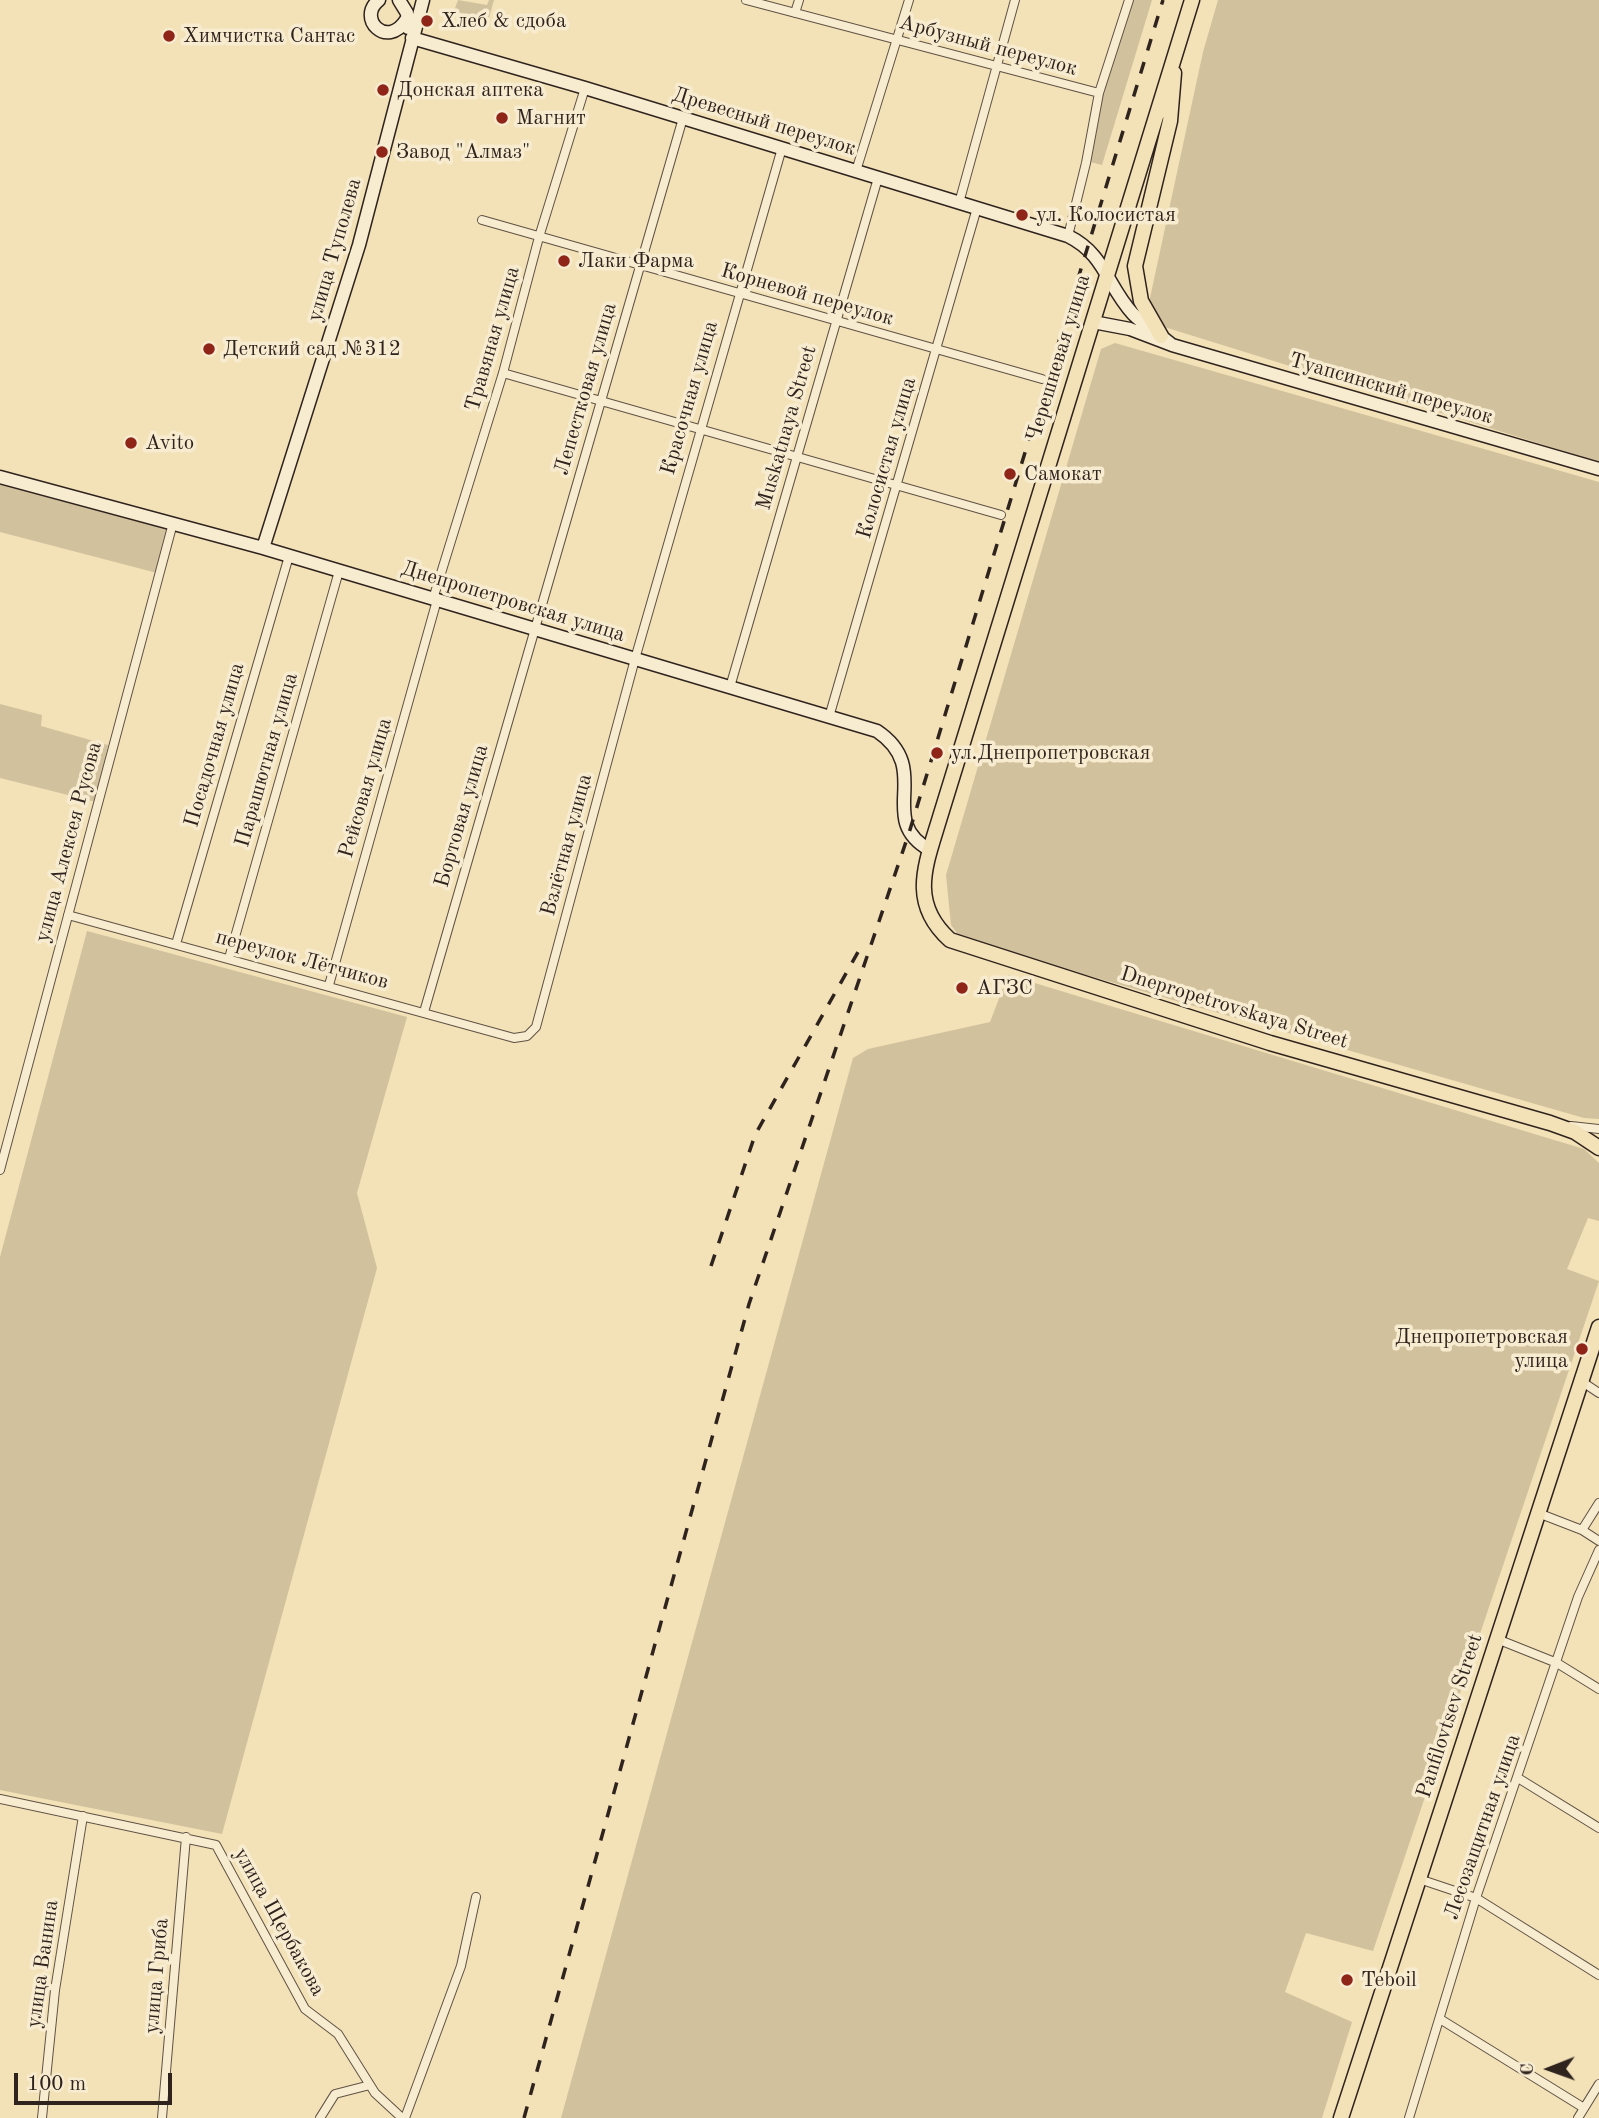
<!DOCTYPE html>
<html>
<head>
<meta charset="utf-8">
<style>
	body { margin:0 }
	#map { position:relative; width:1599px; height:2118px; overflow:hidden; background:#f3e1b7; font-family:"Old Standard TT",serif }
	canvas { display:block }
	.north { position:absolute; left:1515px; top:2034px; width:70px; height:70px; -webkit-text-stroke:5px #f7ecd0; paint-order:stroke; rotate:269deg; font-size:19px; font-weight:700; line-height:28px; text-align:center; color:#2f231e }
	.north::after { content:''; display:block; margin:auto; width:24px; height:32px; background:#2f231e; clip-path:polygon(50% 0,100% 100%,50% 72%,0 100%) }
	.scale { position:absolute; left:14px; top:2073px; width:158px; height:32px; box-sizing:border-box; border:4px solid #2f231e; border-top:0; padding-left:9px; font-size:21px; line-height:24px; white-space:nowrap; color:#2f231e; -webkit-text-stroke:5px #f7ecd0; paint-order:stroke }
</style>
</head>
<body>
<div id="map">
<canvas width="1599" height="2118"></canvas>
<div class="north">С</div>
<div class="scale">100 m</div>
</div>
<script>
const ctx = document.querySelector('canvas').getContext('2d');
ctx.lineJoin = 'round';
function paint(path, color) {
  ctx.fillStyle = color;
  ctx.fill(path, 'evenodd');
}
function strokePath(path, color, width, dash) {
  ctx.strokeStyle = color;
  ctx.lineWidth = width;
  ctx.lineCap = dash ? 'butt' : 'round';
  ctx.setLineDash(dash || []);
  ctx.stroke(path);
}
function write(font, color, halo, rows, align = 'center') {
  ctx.font = font + ' "Old Standard TT",serif';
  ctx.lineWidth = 7;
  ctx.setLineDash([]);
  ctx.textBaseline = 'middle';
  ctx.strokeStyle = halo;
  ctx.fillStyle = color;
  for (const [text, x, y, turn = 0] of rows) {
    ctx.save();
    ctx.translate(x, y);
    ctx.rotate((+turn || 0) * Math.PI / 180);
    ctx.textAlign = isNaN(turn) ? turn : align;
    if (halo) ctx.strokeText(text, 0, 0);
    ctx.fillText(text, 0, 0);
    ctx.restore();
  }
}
paint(new Path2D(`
	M 458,0 L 487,5 L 489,0 L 494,0 L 488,21 L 454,11 Z
	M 1128,0 L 1152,0 L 1102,165 L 1082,160 Z
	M 1218,0 L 1599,0 L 1599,462 L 1145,321 L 1203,52 Z
	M 1115,343 L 1599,482 L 1599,1119 L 1584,1118 L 961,939 L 951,925 L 946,875 L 1101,349 Z
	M 0,484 L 169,530 L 157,573 L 0,532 Z
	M 0,704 L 42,715 L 41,726 L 108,745 L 96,802 L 0,778 Z
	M 87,931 L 407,1017 L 357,1193 L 377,1268 L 222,1834 L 0,1790 L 0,1257 Z
	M 1008,975 L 1584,1149 L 1599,1163 L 1599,1221 L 1588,1218 L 1567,1269 L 1599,1281 L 1373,1951 L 1306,1933 L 1285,1992 L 1352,2022 L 1322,2118 L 561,2118 L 853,1058 L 868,1049 L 990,1022 Z`), '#d2c19d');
const street = new Path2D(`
	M 746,0 L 1099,93
	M 795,13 L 799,0
	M 856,171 L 909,0
	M 959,203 L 1015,0
	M 482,220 L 1042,379
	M 1068,236 L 1086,163 L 1099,93 L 1129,0
	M 503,373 L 1001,515
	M 433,599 L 503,373 L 539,237 L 585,88
	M 730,687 L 878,178
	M 829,717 L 977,208
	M 68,915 L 514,1038 L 527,1036 L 536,1027 L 635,659 L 782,148
	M 176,944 L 289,556
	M 229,958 L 339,571
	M 329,985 L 437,600
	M 424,1012 L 683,118
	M 1571,1126 L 1599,1129
	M 0,1170 L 173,523
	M 1581,1381 L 1599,1393
	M 1538,1513 L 1582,1530 L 1599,1541
	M 1582,1530 L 1599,1503
	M 1497,1639 L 1557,1663 L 1599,1689
	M 1518,1778 L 1599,1828
	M 0,1799 L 216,1845 L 305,2009 L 338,2034 L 375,2093 L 402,2118
	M 1419,1879 L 1476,1898 L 1599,1975
	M 1440,2019 L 1584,2108
	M 42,2118 L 55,1990 L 83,1816
	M 162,2118 L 186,1837
	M 320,2118 L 335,2094 L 370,2085
	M 405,2118 L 461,1966 L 476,1897
	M 1409,2118 L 1476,1898 L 1578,1597 L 1599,1550
	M 1578,2118 L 1599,2084`);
const secondary = new Path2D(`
	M 379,0 C 356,18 387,50 406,20
	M 399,0 L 407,13 L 408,28
	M 412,38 L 585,88 L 1068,236 C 1105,254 1107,286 1133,314 C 1145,326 1159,334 1172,345
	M 1093,322 L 1130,329 L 1172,345 L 1599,469
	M 0,477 L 263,548 L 877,731 C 935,770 874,819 930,850
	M 263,548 L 359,245 L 423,0`);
const primary = new Path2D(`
	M 1192,0 L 940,817 C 926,864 908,902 950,940 L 1270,1043 L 1550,1123 L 1575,1132 L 1599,1148
	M 1161,336 L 1141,301 L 1135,266 L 1170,121 L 1174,73
	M 1341,2118 L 1599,1327`);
strokePath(street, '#605244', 10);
strokePath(secondary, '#2f231e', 15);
strokePath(primary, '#2f231e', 17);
strokePath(street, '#f7ecd0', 8);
strokePath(secondary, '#f7ecd0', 12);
strokePath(primary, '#f3e1b7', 14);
strokePath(new Path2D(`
	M 711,1266 L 755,1135 L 862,945
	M 524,2118 L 749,1304 L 909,833 L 1163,0`), '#2f231e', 3.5, [12, 12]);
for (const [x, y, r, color] of [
	[427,21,7,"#8f2418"],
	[169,36,7,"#8f2418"],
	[383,90,7,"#8f2418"],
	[502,118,7,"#8f2418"],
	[382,152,7,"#8f2418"],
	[1022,215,7,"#8f2418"],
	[564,261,7,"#8f2418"],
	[209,349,7,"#8f2418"],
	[131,443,7,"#8f2418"],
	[1010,474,7,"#8f2418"],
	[937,753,7,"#8f2418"],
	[962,988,7,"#8f2418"],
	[1582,1349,7,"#8f2418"],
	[1347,1980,7,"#8f2418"]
]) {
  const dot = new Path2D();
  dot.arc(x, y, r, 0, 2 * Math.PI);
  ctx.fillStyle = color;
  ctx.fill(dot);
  strokePath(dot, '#f7ecd0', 2.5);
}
write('21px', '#2f231e', '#f7ecd0', [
	["Хлеб & сдоба",441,21],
	["Химчистка Сантас",183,36],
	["Донская аптека",397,90],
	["Магнит",516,118],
	["Завод \"Алмаз\"",396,152],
	["ул. Колосистая",1036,215],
	["Лаки Фарма",578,261],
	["Детский сад №312",223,349],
	["Avito",145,443],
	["Самокат",1024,474],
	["ул.Днепропетровская",951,753],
	["АГЗС",976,988],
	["Днепропетровская",1568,1337,"right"],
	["улица",1568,1361,"right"],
	["Teboil",1361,1980]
], 'left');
write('21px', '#2f231e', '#f7ecd0', [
	["Арбузный переулок",988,46,15],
	["Древесный переулок",764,122,17],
	["улица Туполева",335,250,-74],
	["Корневой переулок",807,295,16],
	["Травяная улица",493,339,-74],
	["Черешневая улица",1059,358,-73],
	["Лепестковая улица",586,389,-74],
	["Туапсинский переулок",1391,389,16],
	["Красочная улица",690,398,-74],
	["Muskatnaya Street",787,428,-74],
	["Колосистая улица",887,458,-74],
	["Днепропетровская улица",513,602,17],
	["Посадочная улица",215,745,-74],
	["Парашютная улица",267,760,-74],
	["Рейсовая улица",366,788,-74],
	["Бортовая улица",462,816,-74],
	["улица Алексея Русова",69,842,-75],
	["Взлётная улица",567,845,-75],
	["переулок Лётчиков",302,960,15],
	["Dnepropetrovskaya Street",1234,1008,17],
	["Panfilovtsev Street",1450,1716,-72],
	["Лесозащитная улица",1483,1827,-71],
	["улица Щербакова",279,1922,61],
	["улица Ванина",43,1964,-82],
	["улица Гриба",157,1976,-85]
]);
</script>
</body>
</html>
